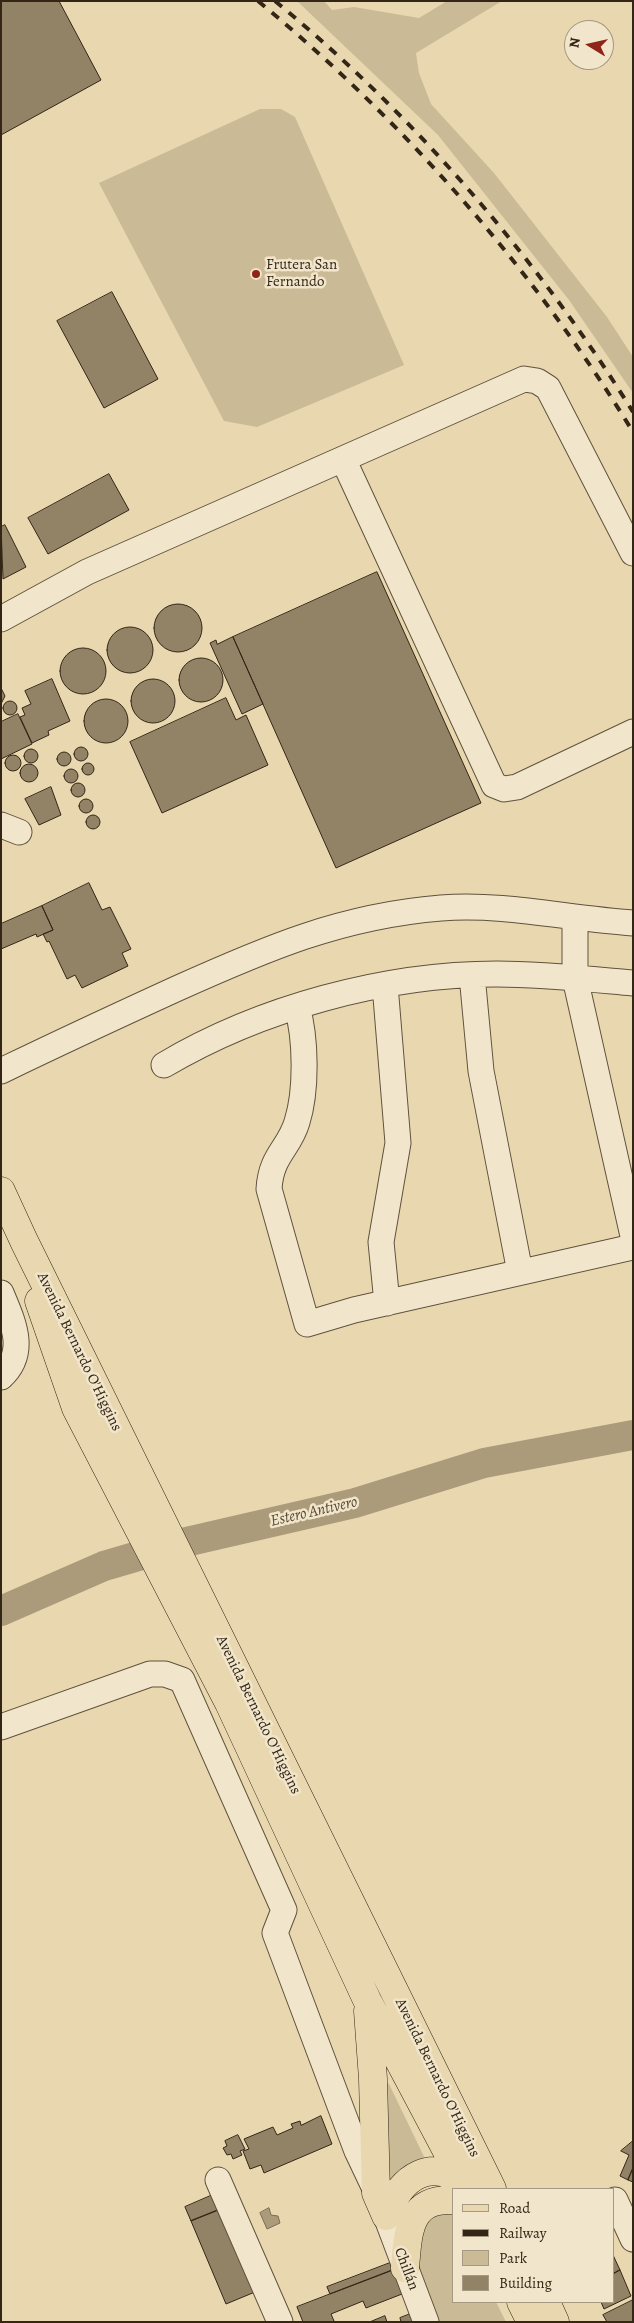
<!DOCTYPE html>
<html>
<head>
<meta charset="utf-8">
<style>
	body { margin:0 }
	#map { position:relative; width:634px; height:2323px; overflow:hidden; background:#e9d8af; font-family:Alegreya,serif }
	canvas { display:block }
	.frame { position:absolute; inset:0; border:2px solid #332617; pointer-events:none }
	.legend { position:absolute; left:452px; top:2188px; width:162px; height:115px; box-sizing:border-box; background:#f1e6cb; border:1px solid #a59983; margin:0; padding:6px 9px; list-style:none; font-size:15px; color:#332617 }
	.legend li { display:flex; align-items:center; gap:10px; height:25px }
	.legend b { width:25px; border:1px solid #a59983 }
	.north { position:absolute; left:564px; top:20px; width:50px; height:50px; box-sizing:border-box; background:#f1e6cb; border:1px solid #a59983; border-radius:50%; rotate:279deg; font-size:14px; font-weight:700; line-height:20px; text-align:center; color:#332617 }
	.north::after { content:''; display:block; margin:auto; width:18px; height:22px; background:#8f2418; clip-path:polygon(50% 0,100% 100%,50% 72%,0 100%) }
</style>
</head>
<body>
<div id="map">
<canvas width="634" height="2323"></canvas>
<div class="frame"></div>
<ul class="legend">
<li><b style="height:6px;background:#e9d8af"></b>Road</li>
<li><b style="height:6px;background:#332617"></b>Railway</li>
<li><b style="height:14px;background:#caba95"></b>Park</li>
<li><b style="height:14px;background:#928366"></b>Building</li>
</ul>
<div class="north">N</div>
</div>
<script>
const ctx = document.querySelector('canvas').getContext('2d');
ctx.lineJoin = 'round';
function paint(path, color) {
  ctx.fillStyle = color;
  ctx.fill(path, 'evenodd');
}
function strokePath(path, color, width, dash) {
  ctx.strokeStyle = color;
  ctx.lineWidth = width;
  ctx.lineCap = dash ? 'butt' : 'round';
  ctx.setLineDash(dash || []);
  ctx.stroke(path);
}
function write(font, color, halo, rows, align = 'center') {
  ctx.font = font + ' Alegreya,serif';
  ctx.lineWidth = 5;
  ctx.setLineDash([]);
  ctx.textBaseline = 'middle';
  ctx.strokeStyle = halo;
  ctx.fillStyle = color;
  for (const [text, x, y, turn = 0] of rows) {
    ctx.save();
    ctx.translate(x, y);
    ctx.rotate((+turn || 0) * Math.PI / 180);
    ctx.textAlign = isNaN(turn) ? turn : align;
    if (halo) ctx.strokeText(text, 0, 0);
    ctx.fillText(text, 0, 0);
    ctx.restore();
  }
}
paint(new Path2D(`
	M 297,1 L 324,1 L 332,10 L 354,7 L 419,18 L 447,1 L 502,1 L 416,53 L 419,73 L 431,104 L 494,173 L 607,317 L 633,357 L 633,393 L 569,300 L 438,135 Z
	M 260,109 L 281,109 L 295,117 L 404,365 L 257,427 L 224,421 L 99,183 Z
	M 385,2082 L 389,2084 L 429,2167 L 389,2192 Z
	M 453,2207 L 453,2302 L 496,2302 L 506,2322 L 437,2322 C 423,2291 408,2257 418,2222 Z`), '#caba95');
const water = new Path2D(`
	M 269,2208 L 271,2215 L 278,2216 L 280,2223 L 267,2229 L 260,2213 Z`);
paint(water, '#ab9b7b');
strokePath(water, '#7b6c53', 1);
strokePath(new Path2D(`
	M 1,1611 L 104,1566 L 186,1542 L 355,1503 L 484,1463 L 633,1435`), '#ab9b7b', 30);
const building = new Path2D(`
	M 1,1 L 59,1 L 101,80 L 1,135 Z
	M 112,292 L 158,379 L 104,408 L 57,321 Z
	M 109,474 L 129,510 L 48,554 L 28,518 Z
	M 5,525 L 26,567 L 3,579 L 1,527 Z
	M 377,572 L 481,803 L 336,868 L 233,637 Z
	M154 628a24 24 0 1 1 48 0a24 24 0 1 1-48 0Z
	M107 650a23 23 0 1 1 46 0a23 23 0 1 1-46 0Z
	M 233,637 L 263,704 L 242,714 L 210,643 L 216,640 L 217,644 Z
	M60 671a23 23 0 1 1 46 0a23 23 0 1 1-46 0Z
	M179 680a22 22 0 1 1 44 0a22 22 0 1 1-44 0Z
	M131 701a22 22 0 1 1 44 0a22 22 0 1 1-44 0Z
	M 52,679 L 70,721 L 48,731 L 49,735 L 32,743 L 20,717 L 25,715 L 22,708 L 31,704 L 25,691 Z
	M 1,688 L 5,696 L 1,704 Z
	M 226,698 L 236,720 L 246,715 L 268,765 L 162,813 L 130,742 Z
	M84 721a22 22 0 1 1 44 0a22 22 0 1 1-44 0Z
	M3 708a7 7 0 1 1 14 0a7 7 0 1 1-14 0Z
	M 18,714 L 32,744 L 1,759 L 1,722 Z
	M74 754a7 7 0 1 1 14 0a7 7 0 1 1-14 0Z
	M24 756a7 7 0 1 1 14 0a7 7 0 1 1-14 0Z
	M57 759a7 7 0 1 1 14 0a7 7 0 1 1-14 0Z
	M5 763a8 8 0 1 1 16 0a8 8 0 1 1-16 0Z
	M82 769a6 6 0 1 1 12 0a6 6 0 1 1-12 0Z
	M20 773a9 9 0 1 1 18 0a9 9 0 1 1-18 0Z
	M64 776a7 7 0 1 1 14 0a7 7 0 1 1-14 0Z
	M71 790a7 7 0 1 1 14 0a7 7 0 1 1-14 0Z
	M 51,787 L 61,815 L 39,825 L 25,799 Z
	M79 806a7 7 0 1 1 14 0a7 7 0 1 1-14 0Z
	M86 822a7 7 0 1 1 14 0a7 7 0 1 1-14 0Z
	M 89,883 L 102,910 L 110,907 L 131,949 L 122,953 L 128,966 L 82,988 L 75,975 L 67,979 L 49,941 L 47,942 L 43,934 L 53,930 L 42,906 Z
	M 42,906 L 53,930 L 37,937 L 36,934 L 1,949 L 1,924 Z
	M 321,2116 L 332,2144 L 264,2173 L 261,2165 L 250,2169 L 243,2151 L 249,2149 L 244,2139 L 273,2127 L 277,2135 L 293,2128 L 291,2124 L 300,2121 L 301,2125 Z
	M 238,2135 L 245,2149 L 240,2151 L 242,2155 L 233,2159 L 231,2154 L 227,2155 L 223,2148 L 227,2146 L 225,2141 Z
	M 633,2141 L 633,2168 L 628,2180 L 620,2176 L 629,2155 L 621,2151 Z
	M 633,2168 L 633,2182 L 628,2180 Z
	M 215,2194 L 221,2209 L 191,2221 L 185,2207 Z
	M 221,2209 L 255,2292 L 226,2304 L 191,2221 Z
	M 613,2255 L 620,2270 L 613,2274 Z
	M 390,2263 L 393,2270 L 330,2294 L 327,2287 Z
	M 393,2270 L 402,2294 L 366,2308 L 363,2301 L 331,2314 L 334,2321 L 331,2322 L 303,2322 L 297,2307 Z
	M 620,2270 L 631,2296 L 604,2309 L 601,2302 L 613,2302 L 613,2274 Z
	M 633,2300 L 633,2322 L 607,2322 L 603,2315 Z
	M 413,2313 L 416,2322 L 401,2322 L 400,2318 Z
	M 385,2316 L 387,2322 L 370,2322 Z`);
paint(building, '#928366');
strokePath(building, '#332617', 1);
const minor = new Path2D(`
	M 343,459 L 494,785 L 504,789 L 517,787 L 633,732
	M 1,619 L 87,572 L 524,379 L 537,381 L 548,388 L 633,553
	M 1,825 L 19,832
	M 575,918 L 575,978 L 633,1236
	M 472,975 L 481,1071 L 520,1272
	M 385,985 L 398,1143 L 381,1242 L 387,1303
	M 297,1007 C 306,1038 307,1090 297,1122 C 289,1149 271,1155 269,1189 L 307,1324 L 354,1310 L 633,1247
	M 164,1065 C 260,1008 385,974 497,974 C 542,974 588,979 633,983
	M 1,1071 C 59,1043 117,1016 176,989 C 265,949 341,916 441,908 C 505,903 569,919 633,923
	M 1,1293 C 13,1322 28,1352 1,1377
	M 1,1727 L 150,1674 L 165,1674 L 182,1680 L 284,1910 L 275,1933 L 357,2151 L 376,2191
	M 218,2180 L 280,2322
	M 615,2200 L 633,2239
	M 386,2216 L 426,2322`);
const major = new Path2D(`
	M 1,1191 L 24,1241 L 492,2189
	M 39,1301 L 76,1408 L 229,1703 L 367,2000 L 467,2189
	M 368,2011 L 373,2079 L 376,2193 L 386,2216
	M 386,2216 C 401,2176 431,2156 468,2185
	M 405,2268 C 408,2233 408,2198 453,2200
	M 521,2302 L 531,2322
	M 546,2302 L 555,2322`);
strokePath(minor, '#60523d', 27);
strokePath(major, '#332617', 29);
strokePath(minor, '#f1e6cb', 25);
strokePath(major, '#e9d8af', 28);
strokePath(new Path2D(`
	M 258,1 C 405,122 534,270 633,432
	M 275,1 C 415,116 538,259 633,412`), '#332617', 4, [9, 9]);
for (const [x, y, r, color] of [
	[256,274,5,"#8f2418"]
]) {
  const dot = new Path2D();
  dot.arc(x, y, r, 0, 2 * Math.PI);
  ctx.fillStyle = color;
  ctx.fill(dot);
  strokePath(dot, '#f1e6cb', 2);
}
write('15px', '#332617', '#f1e6cb', [
	["Frutera San",266,265],
	["Fernando",266,282]
], 'left');
write('15px', '#332617', '#f1e6cb', [
	["Avenida Bernardo O'Higgins",79,1352,64],
	["Avenida Bernardo O'Higgins",258,1715,64],
	["Avenida Bernardo O'Higgins",437,2078,64],
	["Chillán",406,2269,69]
]);
write('italic 16px', '#574935', '#f1e6cb', [
	["Estero Antivero",314,1512,-13]
]);
</script>
</body>
</html>
